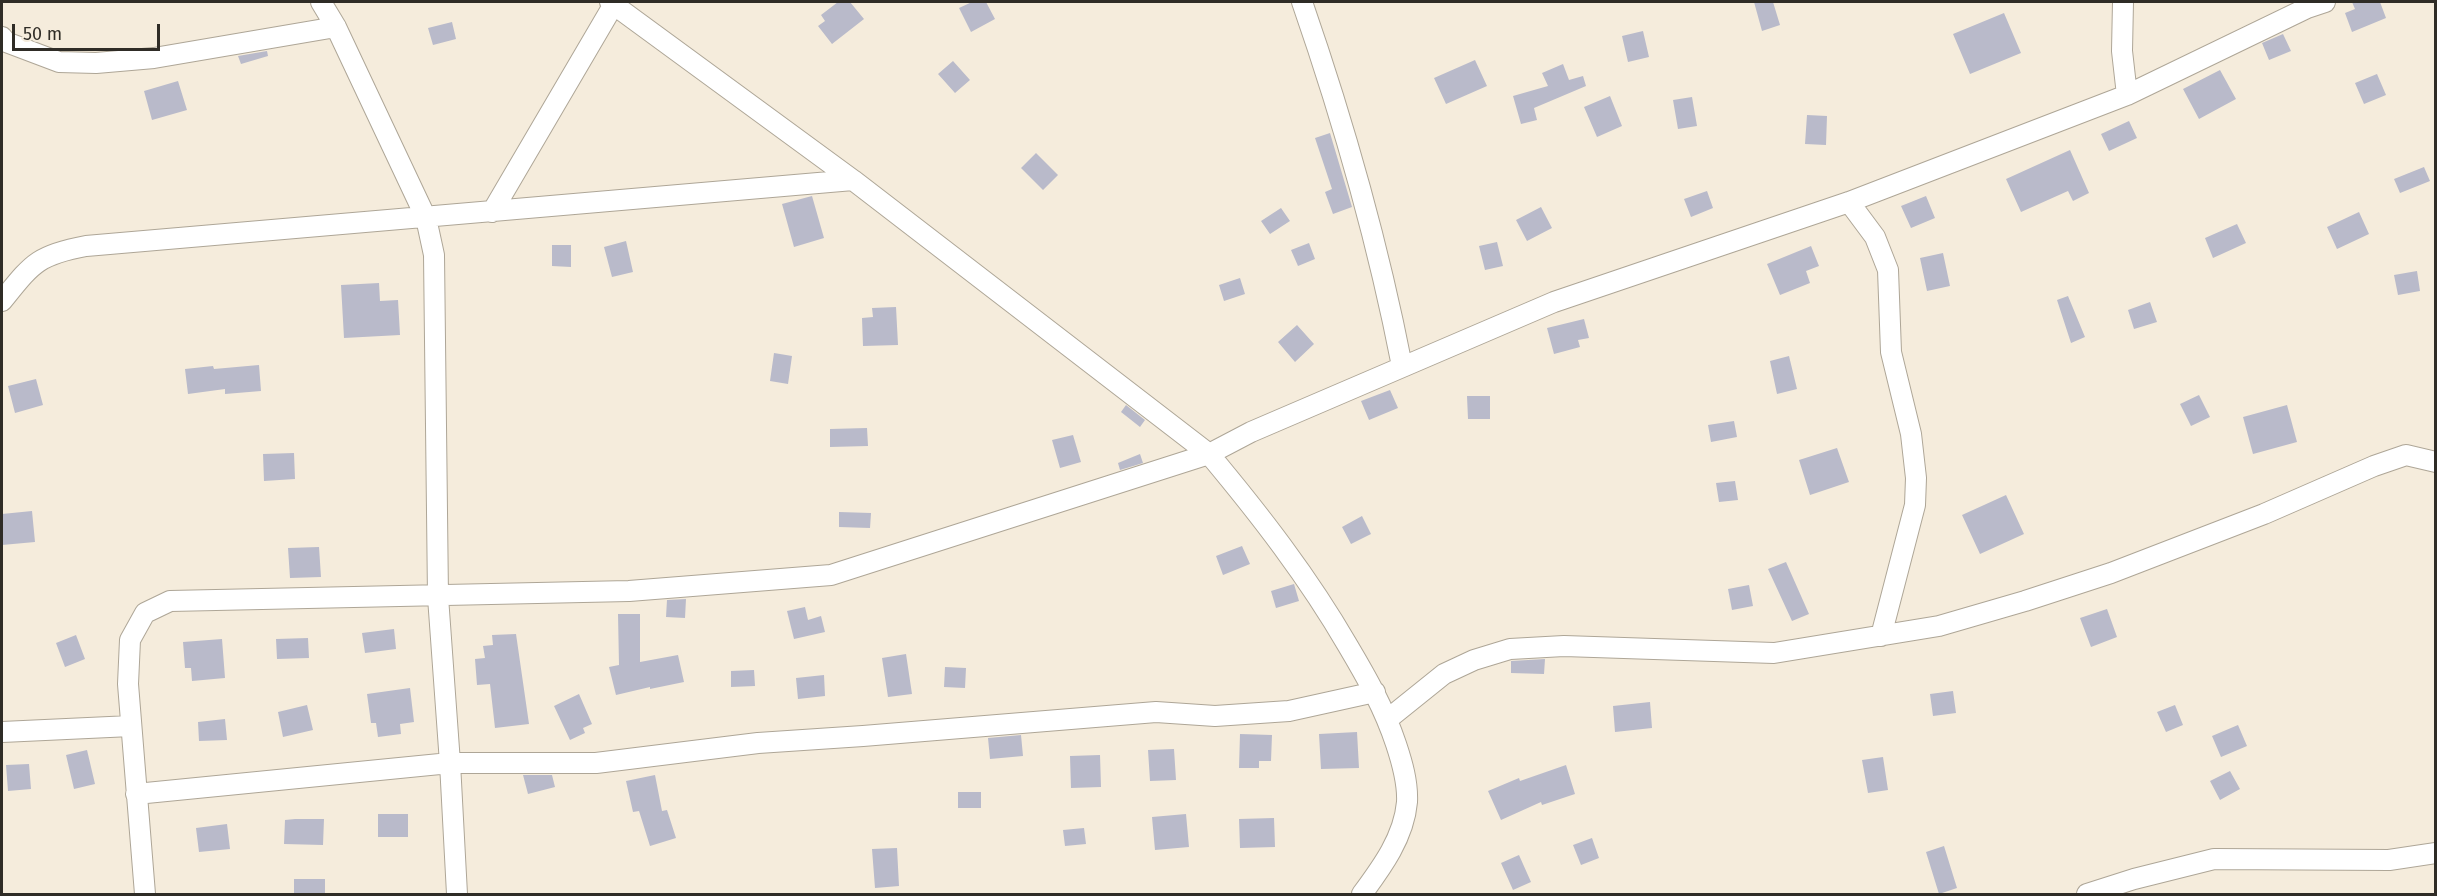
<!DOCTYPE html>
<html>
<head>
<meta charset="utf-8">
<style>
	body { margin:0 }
	#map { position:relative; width:2437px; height:896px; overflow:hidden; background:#f5ecdc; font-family:"Fira Sans",sans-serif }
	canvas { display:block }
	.frame { position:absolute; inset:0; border:3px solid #2f2c26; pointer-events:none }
	.scale { position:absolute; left:12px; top:24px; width:148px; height:27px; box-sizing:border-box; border:3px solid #2f2c26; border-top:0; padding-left:8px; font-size:18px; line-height:21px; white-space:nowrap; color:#2f2c26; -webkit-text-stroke:4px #f5ecdc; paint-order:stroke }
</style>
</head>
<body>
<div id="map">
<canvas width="2437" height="896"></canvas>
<div class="frame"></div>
<div class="scale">50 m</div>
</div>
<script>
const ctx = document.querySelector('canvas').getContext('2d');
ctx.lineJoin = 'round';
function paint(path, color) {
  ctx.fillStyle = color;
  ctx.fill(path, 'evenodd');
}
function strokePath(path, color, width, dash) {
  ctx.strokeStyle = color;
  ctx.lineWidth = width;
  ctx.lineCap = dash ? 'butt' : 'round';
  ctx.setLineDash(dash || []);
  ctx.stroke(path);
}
paint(new Path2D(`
	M 838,2 L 850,2 L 864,19 L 832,44 L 818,26 L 825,21 L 821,15 Z
	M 972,2 L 986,2 L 995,19 L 971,32 L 959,8 Z
	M 1754,2 L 1773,2 L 1780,25 L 1762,31 Z
	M 2352,2 L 2380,2 L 2386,18 L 2352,32 L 2345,13 L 2355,9 Z
	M 2004,13 L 2021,53 L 1970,74 L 1953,34 Z
	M 452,22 L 456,39 L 433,45 L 428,28 Z
	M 1643,31 L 1649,57 L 1628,62 L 1622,36 Z
	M 2283,34 L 2291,51 L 2269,60 L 2262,43 Z
	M 267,51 L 268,56 L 241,64 L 238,56 Z
	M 1475,60 L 1487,86 L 1446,104 L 1434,78 Z
	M 953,61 L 970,80 L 955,93 L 938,74 Z
	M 1563,64 L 1569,80 L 1583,76 L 1586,86 L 1534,108 L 1537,120 L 1521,124 L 1513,96 L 1548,86 L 1542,73 Z
	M 2220,70 L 2236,99 L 2199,119 L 2183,89 Z
	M 2377,74 L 2386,95 L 2364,104 L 2355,83 Z
	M 178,81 L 187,110 L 152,120 L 144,91 Z
	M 1610,96 L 1622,126 L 1597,137 L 1584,107 Z
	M 1692,97 L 1697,126 L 1678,129 L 1673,100 Z
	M 1807,115 L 1827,116 L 1826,145 L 1805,144 Z
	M 2129,121 L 2137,138 L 2109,151 L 2101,134 Z
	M 1330,133 L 1352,207 L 1333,214 L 1325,192 L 1332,189 L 1315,138 Z
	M 2070,150 L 2089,193 L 2073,201 L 2068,191 L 2021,212 L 2006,179 Z
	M 1036,153 L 1058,175 L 1043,190 L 1021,168 Z
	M 2424,167 L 2430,181 L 2400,193 L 2394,179 Z
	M 1707,191 L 1713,208 L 1691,217 L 1684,199 Z
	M 812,196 L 824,238 L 794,247 L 782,204 Z
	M 1926,196 L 1935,218 L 1911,228 L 1901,206 Z
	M 1541,207 L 1552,228 L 1527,241 L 1516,220 Z
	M 1281,208 L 1290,221 L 1270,234 L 1261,221 Z
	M 2359,212 L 2369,234 L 2337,249 L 2327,227 Z
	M 2237,224 L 2246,243 L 2213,258 L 2205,238 Z
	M 626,241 L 633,272 L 612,277 L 604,247 Z
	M 1497,242 L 1503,266 L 1485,270 L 1479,246 Z
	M 1309,243 L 1315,259 L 1298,266 L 1291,250 Z
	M 552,245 L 571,245 L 571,267 L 552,266 Z
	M 1811,246 L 1819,266 L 1806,271 L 1810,283 L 1780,295 L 1767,264 Z
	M 1943,253 L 1950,286 L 1927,291 L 1920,258 Z
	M 2417,271 L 2420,291 L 2398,295 L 2394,275 Z
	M 1240,278 L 1245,294 L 1224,301 L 1219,285 Z
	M 379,283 L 380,301 L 398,300 L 400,335 L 344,338 L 341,285 Z
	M 2068,296 L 2085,337 L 2071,343 L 2057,300 Z
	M 2150,302 L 2157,322 L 2134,329 L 2128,310 Z
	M 896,307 L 898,345 L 863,346 L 862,318 L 873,317 L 872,308 Z
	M 1584,319 L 1589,338 L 1578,340 L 1580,347 L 1554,354 L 1547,328 Z
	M 1297,325 L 1314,344 L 1295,362 L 1278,342 Z
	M 774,353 L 792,356 L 788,384 L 770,381 Z
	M 1789,356 L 1797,389 L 1777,394 L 1770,361 Z
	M 259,365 L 261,391 L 225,394 L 225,389 L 188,394 L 185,369 L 213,366 L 214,369 Z
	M 36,379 L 43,405 L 15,413 L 8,386 Z
	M 1390,390 L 1398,408 L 1369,420 L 1361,401 Z
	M 2199,395 L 2210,417 L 2191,426 L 2180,404 Z
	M 1467,396 L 1490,396 L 1490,419 L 1468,419 Z
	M 1126,405 L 1145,420 L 1140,427 L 1121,412 Z
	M 2287,405 L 2297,442 L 2253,454 L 2243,417 Z
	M 1734,421 L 1737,437 L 1711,442 L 1708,425 Z
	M 867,428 L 868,446 L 830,447 L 830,429 Z
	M 1073,435 L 1081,462 L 1060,468 L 1052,440 Z
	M 1837,448 L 1849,482 L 1810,495 L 1799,460 Z
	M 294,453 L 295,479 L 264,481 L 263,454 Z
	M 1140,454 L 1143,463 L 1120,470 L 1118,463 Z
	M 1735,481 L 1738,500 L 1719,502 L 1716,483 Z
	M 2006,495 L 2024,534 L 1980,554 L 1962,515 Z
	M 32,511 L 35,542 L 2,545 L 2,514 Z
	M 839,512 L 871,513 L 870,528 L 839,527 Z
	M 1362,516 L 1371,534 L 1351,544 L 1342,527 Z
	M 1242,546 L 1250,564 L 1223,575 L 1216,556 Z
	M 319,547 L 321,577 L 290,578 L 288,548 Z
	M 1786,562 L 1809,614 L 1792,621 L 1768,569 Z
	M 1294,584 L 1299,601 L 1276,608 L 1271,591 Z
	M 1749,585 L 1753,606 L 1732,610 L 1728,589 Z
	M 686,599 L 685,618 L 666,617 L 667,600 Z
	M 805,607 L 808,620 L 821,616 L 825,632 L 794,639 L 787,611 Z
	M 2107,609 L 2117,637 L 2091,647 L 2080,618 Z
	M 618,614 L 640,614 L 640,662 L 678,655 L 684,682 L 650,689 L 650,687 L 616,695 L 609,667 L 619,665 Z
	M 394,629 L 396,649 L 365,653 L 362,633 Z
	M 516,634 L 529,724 L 495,728 L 490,684 L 477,685 L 475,659 L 485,658 L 483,646 L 493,645 L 492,635 Z
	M 76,635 L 85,659 L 65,667 L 56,643 Z
	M 308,638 L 309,658 L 277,659 L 276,639 Z
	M 222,639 L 225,678 L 192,681 L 191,668 L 185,668 L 183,642 Z
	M 906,654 L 912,694 L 888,697 L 882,658 Z
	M 1545,659 L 1544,674 L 1511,673 L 1511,661 Z
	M 945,667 L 966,668 L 965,688 L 944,687 Z
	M 754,670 L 755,686 L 731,687 L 731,671 Z
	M 824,675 L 825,696 L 798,699 L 796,678 Z
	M 410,688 L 414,722 L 400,724 L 401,734 L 378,737 L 376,723 L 371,723 L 367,694 Z
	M 1953,691 L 1956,713 L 1933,716 L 1930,694 Z
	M 579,694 L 592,724 L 583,728 L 585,733 L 570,740 L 554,706 Z
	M 1650,702 L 1652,728 L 1615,732 L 1613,706 Z
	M 307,705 L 313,730 L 283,737 L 278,712 Z
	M 2175,705 L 2183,725 L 2166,732 L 2157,712 Z
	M 225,719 L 227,740 L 199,741 L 198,722 Z
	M 2238,725 L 2247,746 L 2221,757 L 2212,736 Z
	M 1357,732 L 1359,768 L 1321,769 L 1319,734 Z
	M 1240,734 L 1272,735 L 1271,761 L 1259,761 L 1259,768 L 1239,768 Z
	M 1021,735 L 1023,756 L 990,759 L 988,738 Z
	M 1174,749 L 1176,780 L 1150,781 L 1148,750 Z
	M 87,750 L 95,784 L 74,789 L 66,755 Z
	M 1100,755 L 1101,787 L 1071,788 L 1070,756 Z
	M 1883,757 L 1888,790 L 1868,793 L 1862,760 Z
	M 29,764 L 31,789 L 8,791 L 6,765 Z
	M 1566,765 L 1575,794 L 1542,805 L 1541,802 L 1501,820 L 1488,791 L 1519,778 L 1520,781 Z
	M 2230,771 L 2240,789 L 2220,800 L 2210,781 Z
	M 523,775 L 552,775 L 555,787 L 528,794 Z
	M 655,775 L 662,811 L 667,810 L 676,838 L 650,846 L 639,811 L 633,812 L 626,781 Z
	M 958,792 L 981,792 L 981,808 L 958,808 Z
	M 378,814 L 408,814 L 408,837 L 378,837 Z
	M 1186,814 L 1189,847 L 1155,850 L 1152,817 Z
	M 1274,818 L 1275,847 L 1240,848 L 1239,819 Z
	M 295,819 L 324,819 L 323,845 L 284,844 L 285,820 Z
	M 227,824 L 230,849 L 199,852 L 196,828 Z
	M 1084,828 L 1086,844 L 1065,846 L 1063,830 Z
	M 1592,838 L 1599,858 L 1581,865 L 1573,845 Z
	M 1944,846 L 1957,888 L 1939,894 L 1926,852 Z
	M 897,848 L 899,886 L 875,888 L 872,849 Z
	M 1519,855 L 1531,882 L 1513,890 L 1501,863 Z
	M 294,879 L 325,879 L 325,894 L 294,894 Z`), '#b9baca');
const street = new Path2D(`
	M 321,2 L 336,27 L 426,218 L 434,255 L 438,597 L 450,763 L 457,894
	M 610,2 L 853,180 L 1209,454 C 1260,515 1308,577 1348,646 C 1367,678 1384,708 1396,744 C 1402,762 1408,782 1407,802 C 1404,837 1382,867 1362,894
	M 1302,2 C 1343,120 1378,243 1402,366
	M 2123,2 L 2122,51 L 2127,95
	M 2,37 L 6,42 L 59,62 L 96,63 L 154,58 L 336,27
	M 1849,202 L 1875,237 L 1888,270 L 1891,352 L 1911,434 L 1916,478 L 1915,505 L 1881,636
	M 492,212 L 614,4 L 618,2
	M 2,301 C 32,264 37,255 86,246 L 853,180
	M 1388,719 L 1444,674 L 1474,660 L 1510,649 L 1564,646 L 1774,653 L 1939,626 L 2025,601 L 2111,573 L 2264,514 L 2374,466 L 2406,455 L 2436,462
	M 2,732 L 131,726
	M 136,794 L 450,763 L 596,763 L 758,743 L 863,736 L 1156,712 L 1215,716 L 1289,711 L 1375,692
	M 145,894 L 128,684 L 130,640 L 145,613 L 170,601 L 629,591 L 831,575 L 1209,454 L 1251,432 L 1554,302 L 1849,202 L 2127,95 L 2307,8 L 2325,2
	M 2087,894 L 2134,879 L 2214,859 L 2389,860 L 2436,853`);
strokePath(street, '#aea697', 22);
strokePath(street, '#fff', 20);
</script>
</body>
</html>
